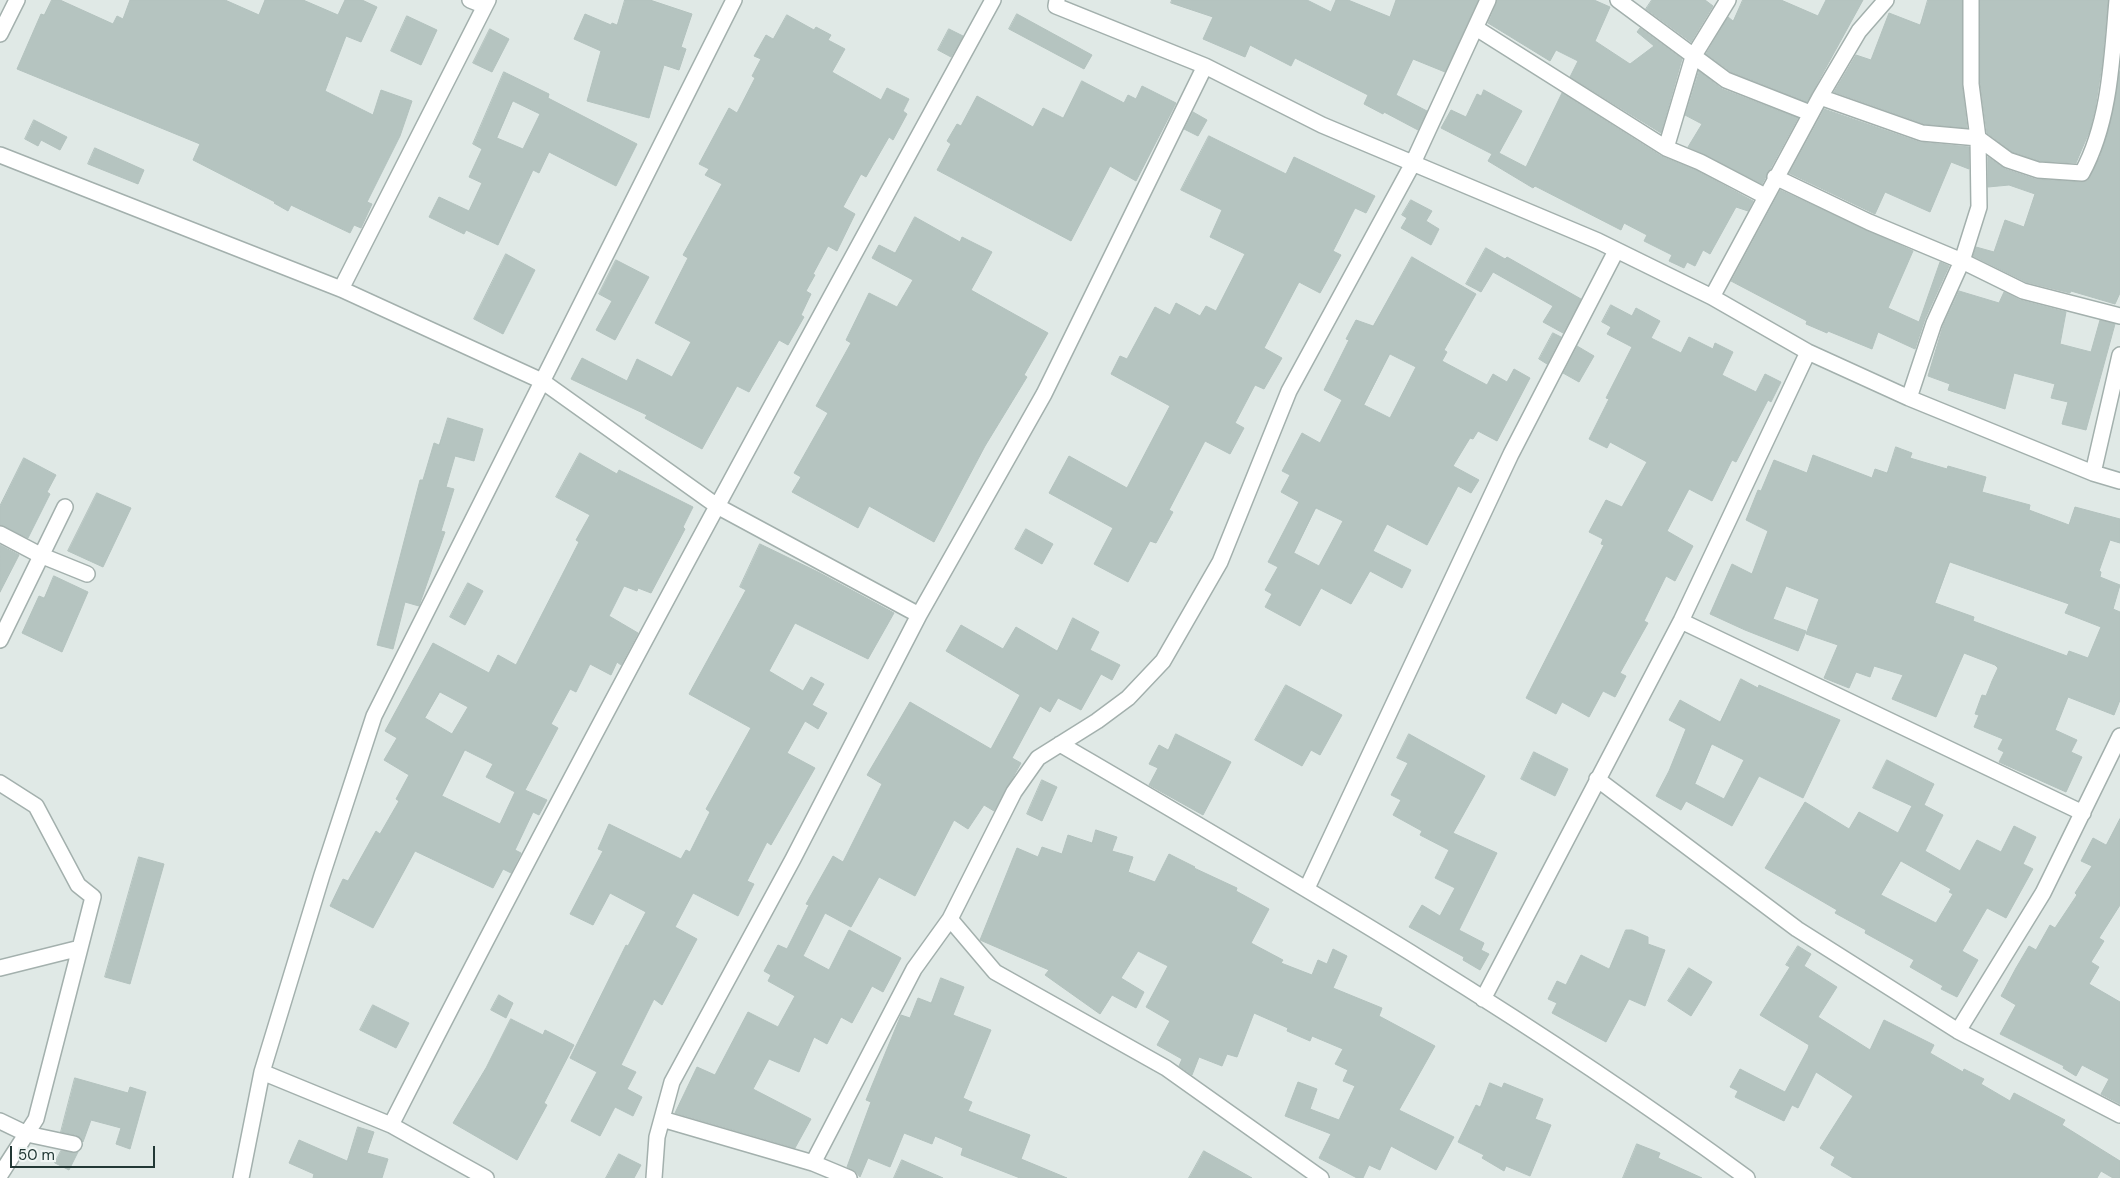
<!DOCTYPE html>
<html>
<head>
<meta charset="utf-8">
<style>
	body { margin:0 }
	#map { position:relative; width:2120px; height:1178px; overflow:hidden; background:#e0e9e6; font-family:"DM Sans",sans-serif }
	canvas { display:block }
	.scale { position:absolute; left:10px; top:1146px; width:145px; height:22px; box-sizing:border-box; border:2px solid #223835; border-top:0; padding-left:6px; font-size:15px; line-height:18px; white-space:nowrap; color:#223835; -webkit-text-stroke:4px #f0f6f4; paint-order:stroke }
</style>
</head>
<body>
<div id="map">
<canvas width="2120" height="1178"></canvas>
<div class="scale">50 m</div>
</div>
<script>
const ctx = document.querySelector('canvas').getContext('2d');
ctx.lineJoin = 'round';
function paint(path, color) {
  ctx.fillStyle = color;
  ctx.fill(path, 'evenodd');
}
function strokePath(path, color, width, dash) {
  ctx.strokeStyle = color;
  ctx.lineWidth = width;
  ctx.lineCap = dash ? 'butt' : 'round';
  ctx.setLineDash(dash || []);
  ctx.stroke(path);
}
const building = new Path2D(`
	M 52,0 L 60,0 L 113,24 L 117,16 L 123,19 L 130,0 L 225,0 L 259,15 L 265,0 L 303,0 L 338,15 L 345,0 L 362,0 L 377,7 L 361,42 L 346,36 L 325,91 L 373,115 L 381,90 L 412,101 L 400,136 L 367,202 L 372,204 L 361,228 L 354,225 L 350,233 L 291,205 L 288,211 L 274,203 L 275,202 L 193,160 L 200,144 L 17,69 L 41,14 L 44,15 Z
	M 625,0 L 650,0 L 692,14 L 681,47 L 686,49 L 679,70 L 664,65 L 649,118 L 587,101 L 601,51 L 574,39 L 585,14 L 611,25 L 612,23 L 617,25 Z
	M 1172,0 L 1307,0 L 1331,12 L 1336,0 L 1348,0 L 1390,17 L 1396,0 L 1478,0 L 1445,72 L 1413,59 L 1396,95 L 1427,111 L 1418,130 L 1384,112 L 1383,114 L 1364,104 L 1368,95 L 1295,58 L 1291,66 L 1250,45 L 1245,57 L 1203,39 L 1213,17 L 1171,3 Z
	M 1497,0 L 1594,0 L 1610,7 L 1595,41 L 1630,64 L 1654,46 L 1637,32 L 1640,28 L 1682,59 L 1661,133 L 1570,77 L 1578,61 L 1556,50 L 1550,61 L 1488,23 Z
	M 1652,0 L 1705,0 L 1713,6 L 1691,42 L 1646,9 Z
	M 1743,0 L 1781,0 L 1818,16 L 1826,0 L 1863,0 L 1807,102 L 1731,72 L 1706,54 L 1728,17 L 1733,21 Z
	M 1928,0 L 1962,0 L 1962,84 L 1967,128 L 1924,124 L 1834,92 L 1856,55 L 1871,60 L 1889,13 L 1920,25 Z
	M 1980,0 L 2108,0 L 2102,65 L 2095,109 L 2090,130 L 2076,163 L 2040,161 L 2012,152 L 1987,133 L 1980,83 Z
	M 1017,14 L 1092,55 L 1084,69 L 1009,29 Z
	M 787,15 L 814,30 L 816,27 L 831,35 L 828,40 L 845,49 L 832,72 L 881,100 L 887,88 L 909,99 L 903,111 L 907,114 L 893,140 L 889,137 L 866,177 L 861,174 L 843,207 L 855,214 L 837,251 L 828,246 L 813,274 L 815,275 L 806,291 L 811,294 L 801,315 L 804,317 L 788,345 L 779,340 L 749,392 L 737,386 L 702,449 L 645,418 L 647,415 L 571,379 L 582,358 L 627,381 L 637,359 L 672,377 L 691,342 L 655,323 L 688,258 L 683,255 L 722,184 L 705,175 L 709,169 L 699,164 L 729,108 L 737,113 L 755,78 L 752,76 L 761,59 L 754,56 L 766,35 L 773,39 Z
	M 407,16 L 437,30 L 421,65 L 391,51 Z
	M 490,29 L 509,39 L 492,72 L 473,63 Z
	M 949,29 L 963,36 L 951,57 L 938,50 Z
	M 1699,71 L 1722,89 L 1798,118 L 1762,184 L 1688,147 L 1702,124 L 1685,115 Z
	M 2120,71 L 2120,293 L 2115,304 L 2071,291 L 2070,293 L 2026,282 L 1973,256 L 1976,247 L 1994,252 L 2005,220 L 2024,227 L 2035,194 L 2009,185 L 1988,187 L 1988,157 L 2005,169 L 2035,179 L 2081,182 L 2087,181 L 2100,157 L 2107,135 Z
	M 504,72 L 549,94 L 548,98 L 637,144 L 616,186 L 549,152 L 539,173 L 533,170 L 498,245 L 466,230 L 464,234 L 429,217 L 439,197 L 469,211 L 482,183 L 469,177 L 482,149 L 473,144 ZM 513,101 L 540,114 L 523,149 L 497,138 Z
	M 1082,81 L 1124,103 L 1128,95 L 1136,99 L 1142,86 L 1176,103 L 1136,181 L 1110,166 L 1071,241 L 937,170 L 951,144 L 947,141 L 957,124 L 961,126 L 977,96 L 1033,127 L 1043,108 L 1063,118 Z
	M 1484,90 L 1522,111 L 1499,153 L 1526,167 L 1562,93 L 1661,156 L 1696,170 L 1753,201 L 1748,211 L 1736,207 L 1710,254 L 1703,250 L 1695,266 L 1687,262 L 1684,268 L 1669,261 L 1672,255 L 1644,241 L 1647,235 L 1624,223 L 1621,230 L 1535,186 L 1533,188 L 1488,161 L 1492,154 L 1441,128 L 1451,110 L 1466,117 L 1477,94 L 1481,96 Z
	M 1824,109 L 1919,142 L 1969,147 L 1969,169 L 1951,162 L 1930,212 L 1885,192 L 1875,214 L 1873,213 L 1789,173 Z
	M 1193,112 L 1207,120 L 1198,136 L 1184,129 Z
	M 34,120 L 67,137 L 60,150 L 41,140 L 38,146 L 25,139 Z
	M 1209,136 L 1286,174 L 1294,157 L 1375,196 L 1366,213 L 1355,208 L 1333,251 L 1341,255 L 1320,293 L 1299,282 L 1264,348 L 1282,358 L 1264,389 L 1255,385 L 1235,423 L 1244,428 L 1230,454 L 1205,441 L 1169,510 L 1173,512 L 1156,543 L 1150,541 L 1128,582 L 1094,564 L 1113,528 L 1049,493 L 1069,456 L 1127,488 L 1170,406 L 1111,374 L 1120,356 L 1127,359 L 1155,307 L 1170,315 L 1176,303 L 1200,316 L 1206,306 L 1216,311 L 1245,254 L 1210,237 L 1222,210 L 1181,190 Z
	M 95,148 L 144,170 L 138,184 L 88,164 Z
	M 1780,190 L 1913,251 L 1888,308 L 1919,322 L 1940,262 L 1949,266 L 1925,319 L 1915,349 L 1878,332 L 1872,349 L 1828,331 L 1827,333 L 1806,324 L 1807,321 L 1731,281 Z
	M 1411,200 L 1432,211 L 1426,221 L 1439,229 L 1431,245 L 1401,228 L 1407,218 L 1402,215 Z
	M 915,217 L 960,242 L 962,237 L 992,252 L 971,290 L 1048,333 L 1024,375 L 1027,377 L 985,446 L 934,542 L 869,506 L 858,528 L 792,492 L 801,477 L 794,473 L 828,413 L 816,406 L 851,343 L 846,340 L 869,293 L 897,307 L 913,280 L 872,258 L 879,245 L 895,253 Z
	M 1486,248 L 1505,259 L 1507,257 L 1581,299 L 1563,333 L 1543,322 L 1553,306 L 1493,272 L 1481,292 L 1466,284 Z
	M 506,254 L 535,270 L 503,334 L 474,319 Z
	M 1412,257 L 1476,294 L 1444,350 L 1447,352 L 1442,361 L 1487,385 L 1493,374 L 1507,382 L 1514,369 L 1530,378 L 1497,441 L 1478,431 L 1473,439 L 1470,438 L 1453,466 L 1479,480 L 1471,493 L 1458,486 L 1427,545 L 1387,524 L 1373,551 L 1411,570 L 1402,588 L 1370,571 L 1351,604 L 1321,588 L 1300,626 L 1265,607 L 1272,594 L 1265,590 L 1278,567 L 1268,562 L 1299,502 L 1281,492 L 1290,475 L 1282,471 L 1302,433 L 1320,443 L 1342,400 L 1324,390 L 1349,340 L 1346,339 L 1356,320 L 1373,326 ZM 1390,354 L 1416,367 L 1390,418 L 1364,405 ZM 1316,508 L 1343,521 L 1319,566 L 1294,553 Z
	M 616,260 L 649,277 L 615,340 L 596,330 L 612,301 L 599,294 Z
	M 1959,291 L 1999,303 L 2004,292 L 2020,300 L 2066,312 L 2060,344 L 2091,352 L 2100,320 L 2115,324 L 2086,430 L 2062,424 L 2068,402 L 2051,398 L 2055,384 L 2014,373 L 2005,409 L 1948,390 L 1950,384 L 1928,376 L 1943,326 Z
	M 1611,305 L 1632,316 L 1636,308 L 1660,321 L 1651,338 L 1681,353 L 1689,337 L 1713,349 L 1715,343 L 1733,352 L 1722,375 L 1756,392 L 1765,374 L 1781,382 L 1771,402 L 1768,400 L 1736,462 L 1732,460 L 1712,501 L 1689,489 L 1667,531 L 1693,546 L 1675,581 L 1666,576 L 1644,621 L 1648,623 L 1620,673 L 1626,676 L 1615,697 L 1603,691 L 1589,717 L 1562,702 L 1556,714 L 1526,698 L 1604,545 L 1601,544 L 1603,539 L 1589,532 L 1606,500 L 1622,507 L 1647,462 L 1610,442 L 1607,448 L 1589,439 L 1609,399 L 1606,398 L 1632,347 L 1607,334 L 1611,327 L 1602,322 Z
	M 1553,333 L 1561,337 L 1547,364 L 1539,359 Z
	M 1577,346 L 1594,356 L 1579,382 L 1563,373 Z
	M 448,418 L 483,429 L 474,461 L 455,456 L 446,487 L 454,489 L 441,531 L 445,532 L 419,606 L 405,602 L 393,649 L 377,645 L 420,480 L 423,480 L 434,443 L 439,445 Z
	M 1896,447 L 1912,453 L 1910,458 L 1947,469 L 1948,466 L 1986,477 L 1982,492 L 2030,505 L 2029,510 L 2069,525 L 2075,507 L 2120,519 L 2120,543 L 2110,540 L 2099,571 L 2101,572 L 2100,577 L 2120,585 L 2113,609 L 2120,612 L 2120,700 L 2114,715 L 2068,697 L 2055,730 L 2077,740 L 2071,752 L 2082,757 L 2066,792 L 1999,762 L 2004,752 L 1998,749 L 2003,739 L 1974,727 L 1979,715 L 1975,714 L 1982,695 L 1986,696 L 1992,681 L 1998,668 L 1995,665 L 1964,653 L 1936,717 L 1892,699 L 1903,675 L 1874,666 L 1870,677 L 1856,672 L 1849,688 L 1824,678 L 1838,645 L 1806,634 L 1819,599 L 1786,586 L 1773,619 L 1806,631 L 1798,651 L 1745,630 L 1710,614 L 1732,564 L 1752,574 L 1768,531 L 1746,520 L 1758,490 L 1761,491 L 1774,460 L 1807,473 L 1813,455 L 1872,478 L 1875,469 L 1887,473 ZM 1950,562 L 2069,604 L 2065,613 L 2101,627 L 2088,658 L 2069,651 L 2067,656 L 1973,621 L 1974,617 L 1935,603 Z
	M 580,453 L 617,474 L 619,470 L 693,507 L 683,527 L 685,529 L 651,593 L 638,588 L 637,591 L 624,586 L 609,616 L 638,633 L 621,665 L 617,662 L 611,675 L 590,664 L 576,692 L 570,689 L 551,724 L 558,728 L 525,790 L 547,800 L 539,815 L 533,812 L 515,850 L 521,853 L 511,873 L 503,869 L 493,888 L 415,851 L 373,928 L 330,906 L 343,879 L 348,881 L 376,831 L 380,834 L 399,801 L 396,799 L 409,775 L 384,760 L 397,738 L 385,731 L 433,643 L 489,673 L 498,655 L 516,665 L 579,542 L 576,540 L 590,515 L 556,497 ZM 440,692 L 468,707 L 452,734 L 425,718 ZM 465,750 L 493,764 L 486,777 L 515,792 L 500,824 L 442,796 Z
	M 24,458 L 56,475 L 47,492 L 50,494 L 28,538 L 0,525 L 0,506 Z
	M 97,493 L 131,508 L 103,567 L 68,551 Z
	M 1026,529 L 1053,544 L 1042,564 L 1015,549 Z
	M 760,544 L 818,572 L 894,613 L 868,659 L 795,623 L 769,671 L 803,691 L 811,677 L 824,684 L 812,705 L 827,713 L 818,729 L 805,721 L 787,753 L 815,768 L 771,845 L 767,842 L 747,881 L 754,884 L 738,916 L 693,893 L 675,927 L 697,939 L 662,1005 L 654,999 L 621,1065 L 636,1072 L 627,1089 L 642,1097 L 633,1116 L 615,1107 L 600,1136 L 571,1121 L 597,1072 L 570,1058 L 626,945 L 628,946 L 646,912 L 610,893 L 593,925 L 570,914 L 603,851 L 598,849 L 609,824 L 681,859 L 686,850 L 690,852 L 710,812 L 706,809 L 751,728 L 689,694 L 746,590 L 740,587 Z
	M 0,545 L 19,555 L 0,592 Z
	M 54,576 L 88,592 L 62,652 L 22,633 L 39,596 L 44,598 Z
	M 468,583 L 483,591 L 465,625 L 450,617 Z
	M 1073,618 L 1099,632 L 1090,650 L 1120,665 L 1112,680 L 1101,674 L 1081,710 L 1058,698 L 1050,712 L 1040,706 L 1012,758 L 1021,763 L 994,811 L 984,805 L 968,829 L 954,820 L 915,896 L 879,877 L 851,927 L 825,913 L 803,956 L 829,970 L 849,930 L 901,958 L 883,992 L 872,986 L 852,1023 L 841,1017 L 827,1044 L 814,1037 L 799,1072 L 769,1059 L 753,1089 L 811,1119 L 795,1148 L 675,1113 L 697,1067 L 715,1075 L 748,1012 L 778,1027 L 795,996 L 768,981 L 771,975 L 764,971 L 778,945 L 787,949 L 809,905 L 806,904 L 833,856 L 843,862 L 882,784 L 867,775 L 910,702 L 991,749 L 1020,695 L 946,651 L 961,625 L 1003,649 L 1016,627 L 1057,651 Z
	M 1741,679 L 1758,688 L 1759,685 L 1840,720 L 1803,798 L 1759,776 L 1732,826 L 1686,801 L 1681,810 L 1656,796 L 1669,771 L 1686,729 L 1669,720 L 1680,700 L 1720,722 ZM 1712,744 L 1744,760 L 1724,799 L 1695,784 Z
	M 1286,685 L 1342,715 L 1320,755 L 1311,750 L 1302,766 L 1255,740 Z
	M 1176,734 L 1231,762 L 1203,815 L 1149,785 L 1158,768 L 1149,764 L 1159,745 L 1168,750 Z
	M 1409,734 L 1485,776 L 1453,833 L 1497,853 L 1459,930 L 1484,943 L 1481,950 L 1489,954 L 1480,970 L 1463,960 L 1464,957 L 1409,927 L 1422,905 L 1440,916 L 1455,888 L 1435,878 L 1449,850 L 1420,835 L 1422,831 L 1393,815 L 1401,800 L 1391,795 L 1408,763 L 1397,758 Z
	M 1534,752 L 1568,769 L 1555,796 L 1521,779 Z
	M 1887,760 L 1934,784 L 1924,805 L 1943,815 L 1925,851 L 1960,871 L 1977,840 L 2001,852 L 2014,826 L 2036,837 L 2023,864 L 2033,869 L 2006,918 L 1987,908 L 1962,951 L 1978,960 L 1957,997 L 1941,989 L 1943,986 L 1910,967 L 1914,960 L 1865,933 L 1866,930 L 1835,913 L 1837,910 L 1765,868 L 1805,802 L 1849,829 L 1859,812 L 1898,833 L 1912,806 L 1873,788 ZM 1901,861 L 1951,889 L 1949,892 L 1953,894 L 1936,923 L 1881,895 Z
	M 1042,780 L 1057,787 L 1042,821 L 1027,814 Z
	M 2120,819 L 2120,905 L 2099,938 L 2104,941 L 2091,962 L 2099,967 L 2089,984 L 2120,1002 L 2120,1104 L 2101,1094 L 2109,1079 L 2082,1065 L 2076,1076 L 2063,1068 L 2064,1066 L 2000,1034 L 2016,1005 L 2001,996 L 2016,968 L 2029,946 L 2036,950 L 2050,925 L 2055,928 L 2077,895 L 2075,893 L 2092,866 L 2081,861 L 2093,838 L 2106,845 Z
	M 1096,830 L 1117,837 L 1112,851 L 1133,857 L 1128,872 L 1155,882 L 1169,854 L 1195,867 L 1194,868 L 1237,888 L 1236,891 L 1269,909 L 1251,943 L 1283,960 L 1281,963 L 1312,975 L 1318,960 L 1327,964 L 1333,949 L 1347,956 L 1333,988 L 1382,1008 L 1379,1016 L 1435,1046 L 1399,1110 L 1454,1137 L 1436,1170 L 1391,1146 L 1380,1170 L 1369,1165 L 1363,1178 L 1357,1178 L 1319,1158 L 1331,1134 L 1285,1116 L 1298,1082 L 1317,1089 L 1310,1109 L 1339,1120 L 1355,1086 L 1343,1081 L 1348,1070 L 1335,1064 L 1343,1049 L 1312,1036 L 1310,1041 L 1287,1031 L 1288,1028 L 1254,1013 L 1237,1057 L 1227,1054 L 1222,1066 L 1199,1057 L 1192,1075 L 1179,1066 L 1182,1059 L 1157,1045 L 1170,1021 L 1146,1007 L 1168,966 L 1138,951 L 1121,978 L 1144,992 L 1136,1008 L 1112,995 L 1100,1014 L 1045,975 L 1049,970 L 980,940 L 1017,848 L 1038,857 L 1042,847 L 1062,854 L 1068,835 L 1092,843 Z
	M 139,857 L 164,864 L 130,984 L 105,977 Z
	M 1626,930 L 1632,930 L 1648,937 L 1648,944 L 1665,950 L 1645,1006 L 1629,999 L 1606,1042 L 1552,1013 L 1557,1003 L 1548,999 L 1557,981 L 1566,985 L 1581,955 L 1609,969 Z
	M 1798,946 L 1811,954 L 1804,966 L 1837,987 L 1818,1017 L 1870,1050 L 1884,1020 L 1934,1045 L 1930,1053 L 1963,1072 L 1964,1069 L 1984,1079 L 1981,1084 L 2010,1101 L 2014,1093 L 2065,1120 L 2062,1125 L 2120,1161 L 2120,1178 L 2113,1178 L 2101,1171 L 2097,1178 L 1853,1178 L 1831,1165 L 1835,1157 L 1820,1148 L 1853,1096 L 1816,1072 L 1798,1108 L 1792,1105 L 1784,1121 L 1735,1097 L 1738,1091 L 1730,1087 L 1740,1069 L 1785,1092 L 1808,1049 L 1809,1045 L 1760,1015 L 1790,967 L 1786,965 Z
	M 1689,968 L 1712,982 L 1691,1016 L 1668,1001 Z
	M 941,978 L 964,987 L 953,1015 L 991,1030 L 963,1098 L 972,1102 L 968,1111 L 1030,1135 L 1021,1159 L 1067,1178 L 1020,1178 L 961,1155 L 963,1148 L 935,1136 L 932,1144 L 904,1133 L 890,1167 L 868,1158 L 860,1177 L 856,1172 L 847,1167 L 871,1102 L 866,1100 L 901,1015 L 910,1018 L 918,998 L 931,1003 Z
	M 499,995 L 513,1003 L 506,1018 L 491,1010 Z
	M 373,1005 L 409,1023 L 396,1048 L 360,1030 Z
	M 511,1019 L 543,1035 L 545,1030 L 574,1045 L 544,1103 L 547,1105 L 517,1160 L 453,1123 L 486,1068 Z
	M 75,1078 L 128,1093 L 130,1087 L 146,1092 L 130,1149 L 116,1144 L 121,1128 L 91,1120 L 83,1142 L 76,1135 L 61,1132 Z
	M 1490,1083 L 1502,1088 L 1504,1083 L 1543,1099 L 1535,1119 L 1551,1125 L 1530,1176 L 1506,1166 L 1504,1171 L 1482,1158 L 1484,1155 L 1458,1142 L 1476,1105 L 1480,1107 Z
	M 358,1127 L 374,1132 L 367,1153 L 388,1159 L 382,1178 L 313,1178 L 314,1174 L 289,1163 L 299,1140 L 347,1161 Z
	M 1637,1144 L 1660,1153 L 1658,1158 L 1702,1178 L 1623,1178 Z
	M 61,1151 L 78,1152 L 69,1170 L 55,1163 Z
	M 1204,1151 L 1252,1178 L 1189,1178 Z
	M 619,1154 L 641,1165 L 634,1178 L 606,1178 Z
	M 902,1160 L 943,1178 L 894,1178 Z`);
paint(building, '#b5c4c0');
strokePath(building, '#b3c2be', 1);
const street = new Path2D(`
	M 470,0 L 485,6
	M 1057,0 L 1056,6 L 1205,66 L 1322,125 L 1598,241 L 1712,297 L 1808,352 L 1909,398 L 2093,473 L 2120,481
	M 1618,0 L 1726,80 L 1810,113
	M 1476,28 L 1666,148 L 1700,162 L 1765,196
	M 0,34 L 17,0
	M 1820,97 L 1922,133 L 1978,138 L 2008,160 L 2038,170 L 2082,173 C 2110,122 2112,57 2117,0
	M 1666,148 L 1693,57 L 1728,0
	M 0,155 L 341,289 L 542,381 L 717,506 L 919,615
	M 1775,177 L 1869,222 L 1962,261 L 2023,291 L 2120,316
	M 341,289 L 488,0
	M 1712,297 L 1820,97 L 1859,31 L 1886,0
	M 1909,398 L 1934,323 L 1962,261 L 1979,207 L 1978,138 L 1971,84 L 1971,0
	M 2093,473 L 2120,355
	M 0,534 L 40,555 L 87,574
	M 1681,621 L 2083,813
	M 0,640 L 65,507
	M 1060,744 C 1294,881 1529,1017 1747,1178
	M 1597,779 L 1797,929 L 1958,1031 L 2120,1115
	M 0,783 L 36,806 L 78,885 L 93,897 L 80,948 L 0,968
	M 1307,888 L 1511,454 L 1616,251
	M 950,919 L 995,972 L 1166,1068 L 1321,1178
	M 1483,999 L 1681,621 L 1808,352
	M 1958,1031 L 2043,893 L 2120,736
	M 262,1072 L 391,1125 C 584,746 789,373 993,0
	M 662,1119 L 813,1163 L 849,1178
	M 0,1121 L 27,1134 L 74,1144
	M 391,1125 L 486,1178
	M 813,1163 L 914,969 L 950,919 L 1014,792 L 1038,758 L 1097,721 L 1128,698 L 1163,661 L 1220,562 L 1289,391 L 1412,165 L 1488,0
	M 0,1175 L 36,1119 L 80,948
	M 241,1178 L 262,1072 L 322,875 L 374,716 L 734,0
	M 654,1178 L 657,1137 L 672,1082 L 793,859 L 919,615 L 1044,394 L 1205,66`);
strokePath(street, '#a3b0ad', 18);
strokePath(street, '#fff', 15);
</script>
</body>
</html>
